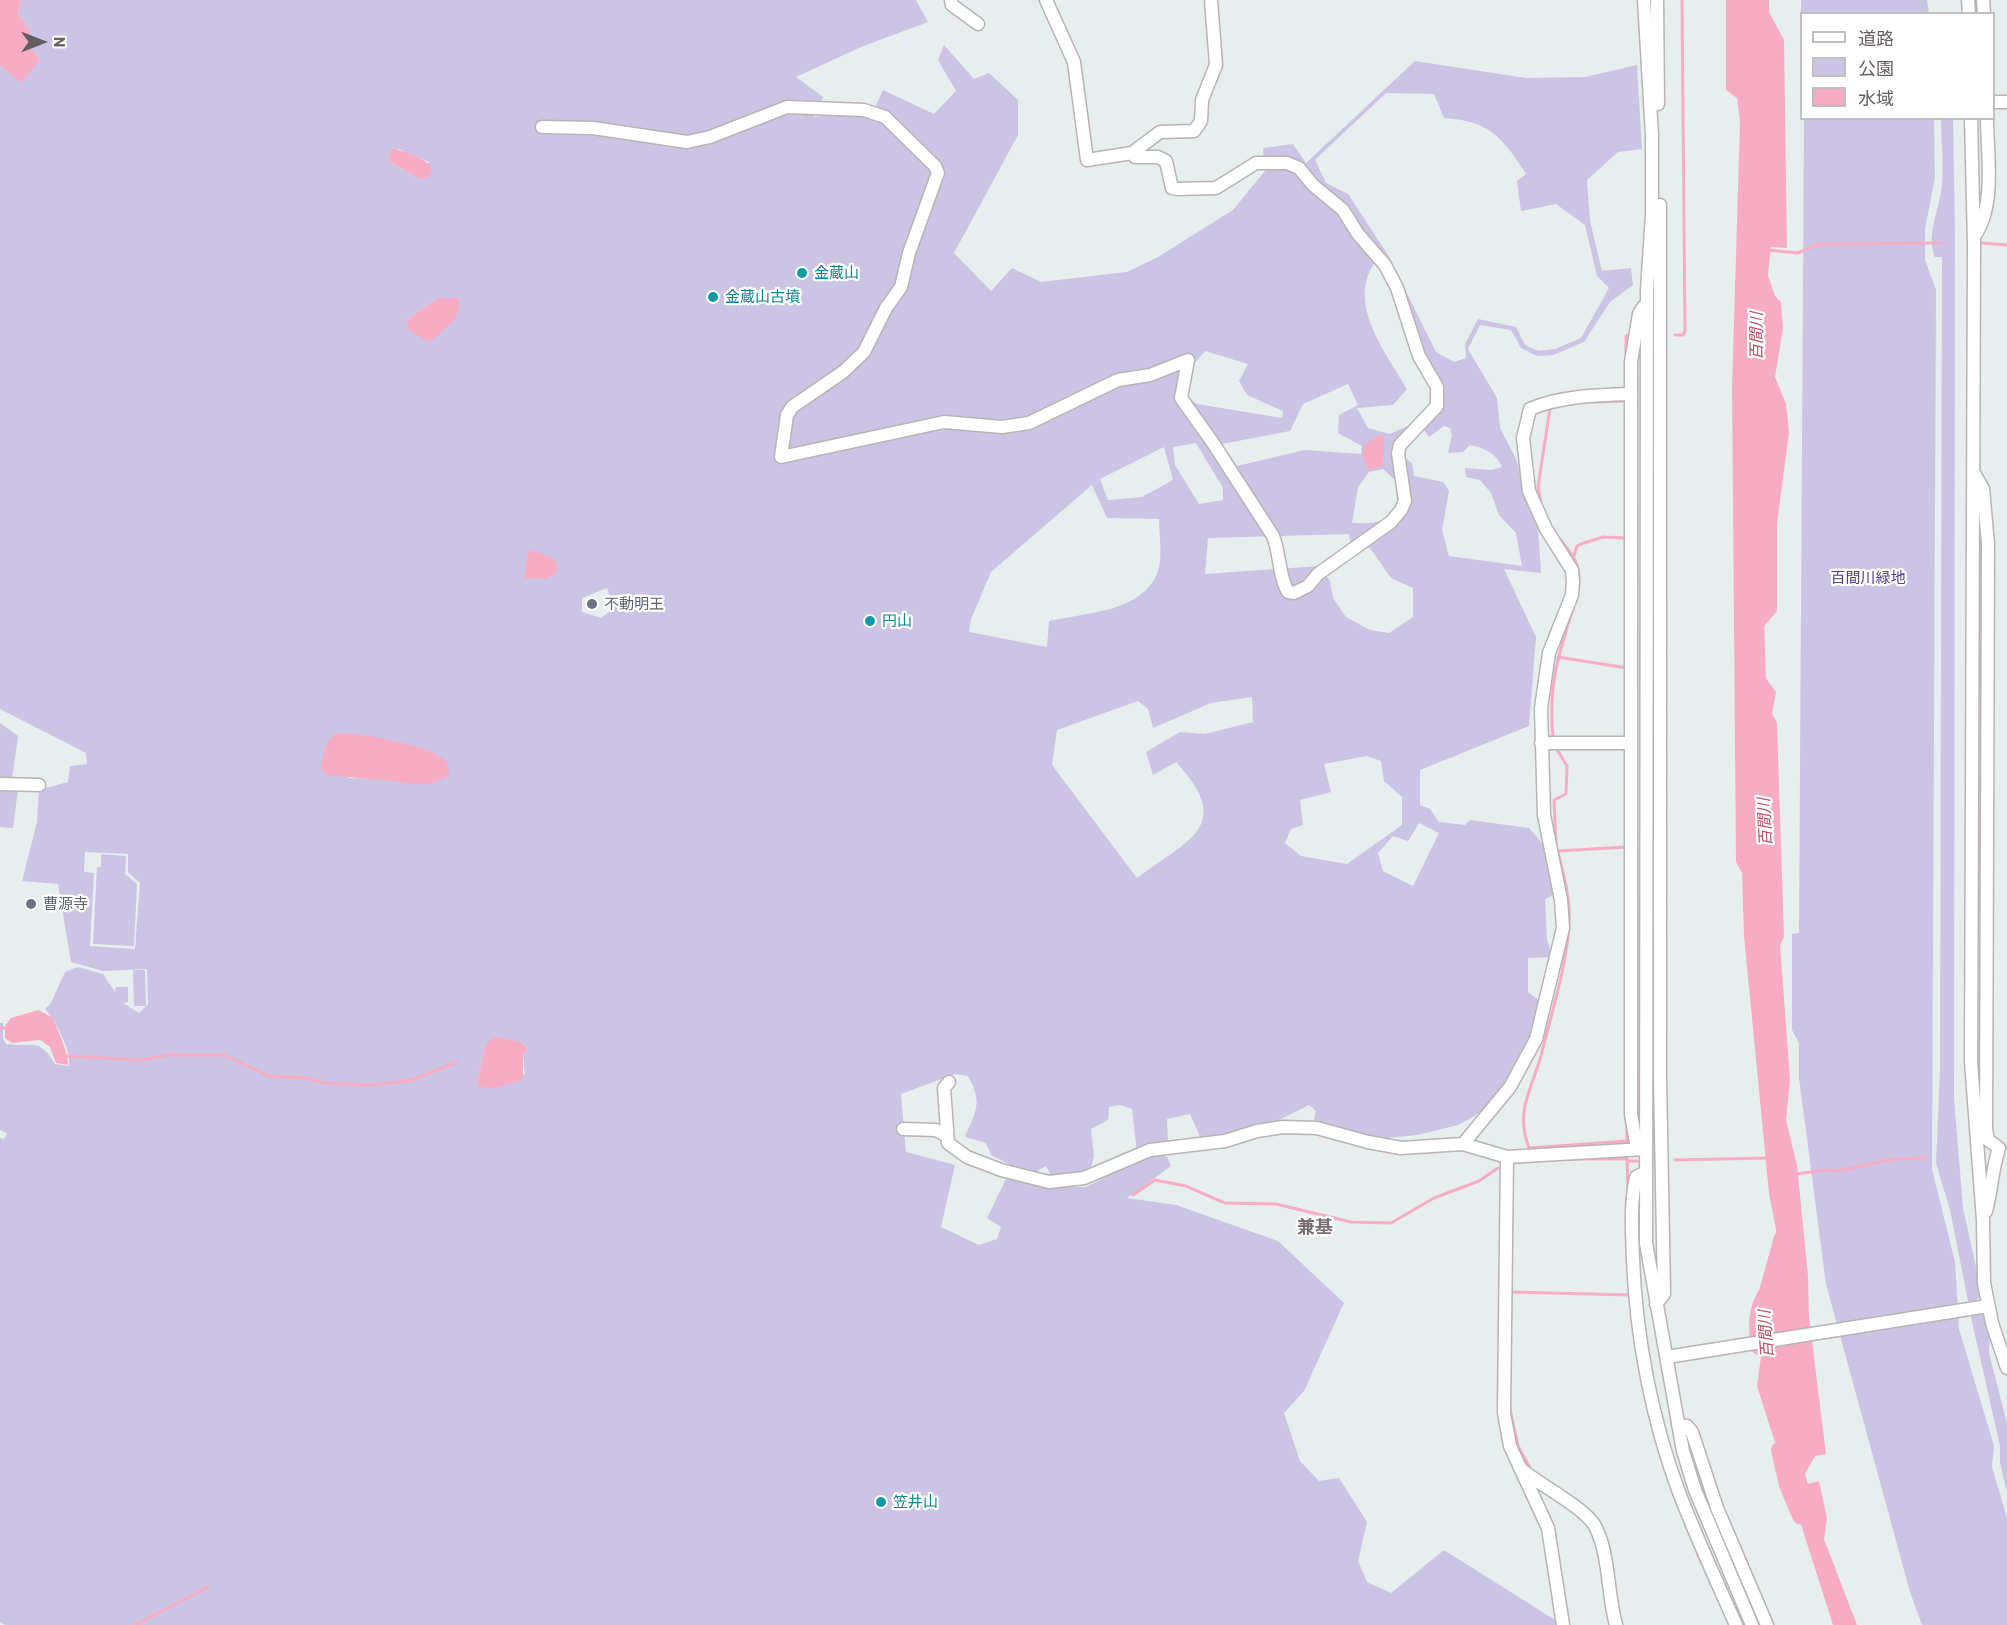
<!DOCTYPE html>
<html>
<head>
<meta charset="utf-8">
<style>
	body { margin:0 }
	#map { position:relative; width:2007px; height:1625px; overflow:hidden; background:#e6eeee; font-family:Barlow,"Noto Sans JP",sans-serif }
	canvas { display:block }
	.legend { position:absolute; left:1800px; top:12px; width:195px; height:108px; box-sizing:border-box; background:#fff; border:2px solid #c1bebf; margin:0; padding:8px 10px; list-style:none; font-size:18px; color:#655d5f }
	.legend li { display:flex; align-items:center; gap:12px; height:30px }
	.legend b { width:30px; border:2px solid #c1bebf }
	.north { position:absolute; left:12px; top:12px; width:60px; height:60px; -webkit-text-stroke:4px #fff; paint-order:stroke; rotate:90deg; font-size:16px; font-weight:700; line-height:24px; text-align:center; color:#655d5f }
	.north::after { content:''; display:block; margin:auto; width:21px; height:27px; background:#655d5f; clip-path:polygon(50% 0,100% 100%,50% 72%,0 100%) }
</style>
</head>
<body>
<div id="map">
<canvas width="2007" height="1625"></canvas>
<ul class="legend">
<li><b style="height:8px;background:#fff"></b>道路</li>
<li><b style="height:16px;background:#ccc4e4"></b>公園</li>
<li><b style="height:16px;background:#f8acc4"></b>水域</li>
</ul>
<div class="north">N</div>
</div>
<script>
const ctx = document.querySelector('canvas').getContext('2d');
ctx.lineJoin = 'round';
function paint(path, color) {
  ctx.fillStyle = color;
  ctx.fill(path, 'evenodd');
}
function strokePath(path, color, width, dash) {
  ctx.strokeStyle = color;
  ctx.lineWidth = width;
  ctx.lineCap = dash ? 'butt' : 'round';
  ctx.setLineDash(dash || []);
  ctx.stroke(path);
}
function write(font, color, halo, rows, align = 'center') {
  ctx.font = font + ' Barlow,"Noto Sans JP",sans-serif';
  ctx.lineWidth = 4.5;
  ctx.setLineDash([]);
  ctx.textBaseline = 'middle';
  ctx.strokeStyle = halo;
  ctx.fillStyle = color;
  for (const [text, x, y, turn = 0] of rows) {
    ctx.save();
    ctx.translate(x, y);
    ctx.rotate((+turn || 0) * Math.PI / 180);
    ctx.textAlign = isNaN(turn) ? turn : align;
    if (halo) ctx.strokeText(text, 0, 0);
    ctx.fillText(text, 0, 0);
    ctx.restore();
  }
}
paint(new Path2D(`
	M 21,0 L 916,0 L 928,22 L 861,47 L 796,77 L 823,97 L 813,117 L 840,113 L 871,117 L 883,90 L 934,114 L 956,91 L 938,60 L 944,45 L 974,79 L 989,73 L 1018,100 L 1018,135 L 954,253 L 991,291 L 1012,268 L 1041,282 L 1127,272 L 1158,257 L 1233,210 L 1265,171 L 1263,148 L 1293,144 L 1306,163 L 1415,61 L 1526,78 L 1585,77 L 1637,65 L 1642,149 L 1618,152 L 1587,180 L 1590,221 L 1602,271 L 1631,268 L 1633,285 L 1610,302 L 1584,342 L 1553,355 L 1537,356 L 1521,348 L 1511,330 L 1480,325 L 1468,349 L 1497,398 L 1500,428 L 1516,459 L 1538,529 L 1541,573 L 1504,569 L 1536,637 L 1529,726 L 1420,770 L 1420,805 L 1430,809 L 1439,822 L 1465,825 L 1470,820 L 1529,828 L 1543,844 L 1554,895 L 1545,899 L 1547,940 L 1552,957 L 1528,958 L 1528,992 L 1541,1002 L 1534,1030 L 1517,1058 L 1514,1073 L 1499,1094 L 1478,1114 L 1458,1125 L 1417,1135 L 1378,1139 L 1319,1125 L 1314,1119 L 1316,1111 L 1309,1105 L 1271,1124 L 1201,1139 L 1190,1114 L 1167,1119 L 1168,1144 L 1137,1152 L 1132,1109 L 1120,1105 L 1109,1107 L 1108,1120 L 1091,1129 L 1094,1156 L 1091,1168 L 1082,1173 L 1052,1177 L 1046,1166 L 1030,1175 L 991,1155 L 986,1143 L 965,1137 C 976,1111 983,1103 968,1076 L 955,1074 L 901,1094 L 906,1152 L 955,1165 L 941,1227 L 979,1245 L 997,1239 L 1001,1227 L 987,1218 L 1006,1179 L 1046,1187 L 1086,1187 L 1154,1153 L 1167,1157 L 1171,1166 L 1127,1198 L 1176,1205 L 1278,1241 L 1344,1303 L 1304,1391 L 1284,1413 L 1300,1461 L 1319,1481 L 1339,1478 L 1367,1522 L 1358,1561 L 1367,1582 L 1391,1593 L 1444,1550 L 1563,1625 L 5,1625 L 0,1622 L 0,1138 L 4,1139 L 7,1133 L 0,1130 L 0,1023 L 3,1023 L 3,1039 L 6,1044 C 33,1048 38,1036 55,1064 L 69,1066 C 72,1053 55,1018 45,1009 L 51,1003 L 65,972 L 78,967 L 103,974 L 115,992 L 116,987 L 128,987 L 128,1002 L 123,1003 L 139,1013 L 146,1006 L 134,1006 L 133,970 L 145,970 L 146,1006 L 148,1004 L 147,969 L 103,971 L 71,962 L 58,884 L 22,881 L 37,822 L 39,790 L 68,782 L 70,766 L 87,764 L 86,753 L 0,709 L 0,65 L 21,82 L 40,60 L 30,47 L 30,31 L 18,14 ZM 1386,93 L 1434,94 L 1444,118 C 1490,121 1502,137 1526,174 L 1517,181 L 1521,211 L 1556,204 L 1585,225 L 1597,276 L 1609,288 L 1581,338 L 1555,349 L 1538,351 L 1525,345 L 1516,327 L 1478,319 L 1465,344 L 1466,358 L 1454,362 L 1436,352 L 1388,255 L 1348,194 L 1326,183 L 1315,160 ZM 399,149 L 429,162 L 420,179 L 390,162 ZM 1376,261 L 1399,301 L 1436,394 C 1429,420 1413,423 1390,434 L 1368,428 L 1357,408 L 1393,405 L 1407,389 C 1386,353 1345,302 1376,261 ZM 438,298 L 450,299 L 453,320 L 447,324 L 407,320 ZM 1205,351 L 1248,364 L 1239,381 L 1247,395 L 1283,411 L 1282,418 L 1197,404 L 1187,397 L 1193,365 ZM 1348,384 L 1358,405 L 1339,415 L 1338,433 L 1362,446 L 1361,454 L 1305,450 L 1237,466 L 1222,444 L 1290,431 L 1303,404 ZM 1444,426 L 1450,428 L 1452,435 L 1448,453 L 1463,452 L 1470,445 C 1484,448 1496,453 1502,467 L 1491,470 L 1465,468 L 1466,477 L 1480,480 L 1491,493 L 1499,515 L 1516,533 L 1522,566 L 1449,556 L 1442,530 L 1449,491 L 1443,482 L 1414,476 L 1412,463 L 1403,457 C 1407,444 1413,438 1424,430 L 1429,437 ZM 1196,443 L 1223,488 L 1223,500 L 1199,504 L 1175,465 L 1173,447 ZM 1164,447 L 1173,480 L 1142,497 L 1108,500 L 1100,479 ZM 1383,469 L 1399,484 L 1400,504 C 1382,523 1378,524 1352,523 L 1358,487 L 1369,472 ZM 1092,485 L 1107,518 L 1159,519 C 1159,534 1163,557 1158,571 C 1144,612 1085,613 1049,621 L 1047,647 L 969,632 L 971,619 L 991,572 ZM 1349,534 L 1351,546 L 1370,548 L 1391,578 L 1413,588 L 1413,617 L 1389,633 L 1370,630 L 1346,617 L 1333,598 L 1330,581 L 1319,566 L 1205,574 L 1208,538 ZM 607,588 L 614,608 L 601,618 L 582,612 L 582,598 ZM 1252,697 L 1253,722 L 1205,734 L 1180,732 L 1146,752 L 1153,775 L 1176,762 C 1235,826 1189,839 1137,878 L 1052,765 L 1057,730 L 1138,701 L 1148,709 L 1153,728 L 1211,703 ZM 357,736 L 385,741 L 380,779 L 348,778 ZM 1367,756 L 1381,761 L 1384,781 L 1402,797 L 1402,825 L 1347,864 L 1301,856 L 1285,843 L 1291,829 L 1303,825 L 1300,800 L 1331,792 L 1324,764 ZM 1419,823 L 1439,833 L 1413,886 L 1383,871 L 1378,853 L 1393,836 L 1408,841 ZM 85,852 L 128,854 L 128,872 L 140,883 L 135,949 L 90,946 L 94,873 L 84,872 ZM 501,1037 L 521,1042 L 528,1049 L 523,1053 L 525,1074 L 477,1085 L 485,1046 Z
	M 1801,0 L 1927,0 L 1929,13 L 1802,14 L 1801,22 Z
	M 1804,119 L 1934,119 L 1935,177 L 1925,229 L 1925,260 L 1936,290 L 1932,1169 L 1955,1262 L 1959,1329 L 1994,1446 L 1992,1467 L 2007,1518 L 2007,1625 L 1922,1625 L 1910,1592 L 1826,1284 L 1799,1078 L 1799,1043 L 1792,1030 L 1792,934 L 1799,933 Z
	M 1941,119 L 1953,119 L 1955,234 L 1954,1098 L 1963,1208 L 1982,1294 L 1976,1301 L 1968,1301 L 1950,1210 L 1936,1163 L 1940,1070 L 1942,257 L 1935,257 C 1925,235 1941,206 1942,184 C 1944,162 1941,140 1941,119 Z
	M 0,723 L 18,736 L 12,779 L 0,780 Z
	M 0,788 L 18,789 L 13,828 L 0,827 Z
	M 101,854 L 126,856 L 125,874 L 137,884 L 134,946 L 93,944 L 97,867 L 101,867 Z
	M 1979,1312 L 1986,1316 L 1990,1330 L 1989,1353 L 2007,1423 L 2007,1492 L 2000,1463 L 2000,1446 L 1970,1313 Z`), '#ccc4e4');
paint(new Path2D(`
	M 0,0 L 21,0 L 18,14 L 30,31 L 30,47 L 40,60 L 21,83 L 0,65 Z
	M 1726,0 L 1769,0 L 1769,12 L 1784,40 L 1787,248 L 1771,247 L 1768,275 L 1775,296 L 1781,302 L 1783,328 L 1775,377 L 1786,404 L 1789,432 L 1777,524 L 1777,611 L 1750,643 L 1750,657 L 1776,692 L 1772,714 L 1777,723 L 1784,937 L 1780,945 L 1790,1079 L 1786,1120 L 1797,1165 L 1808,1276 L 1809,1317 L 1826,1454 L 1815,1456 L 1805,1474 L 1808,1484 L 1819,1481 L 1827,1518 L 1824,1539 L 1857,1625 L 1833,1625 L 1757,1386 L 1761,1357 L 1751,1351 C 1748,1324 1747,1308 1762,1285 C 1766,1279 1775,1269 1777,1262 C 1781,1244 1772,1211 1769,1193 L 1744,936 L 1742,873 L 1736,862 L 1732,388 L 1740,122 L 1737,98 L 1726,90 Z
	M 390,149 C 402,149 426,158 432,168 L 429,177 L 420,179 L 390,162 Z
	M 438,298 L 458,298 C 466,316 441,331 430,343 L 409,330 L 407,320 Z
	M 1379,435 L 1384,435 L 1383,466 L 1369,470 L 1363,459 L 1364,446 Z
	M 532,550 L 556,560 L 557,573 L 546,579 L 524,578 L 528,552 Z
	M 336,733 C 361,733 425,744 444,759 C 449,764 449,770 449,776 L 433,783 L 420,784 L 328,775 L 321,770 C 322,757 325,741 336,733 Z
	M 38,1010 L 52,1017 C 57,1027 69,1055 68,1065 L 56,1063 L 50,1047 L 40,1040 L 12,1043 L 5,1038 L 5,1026 L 11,1018 Z
	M 501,1037 L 521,1042 L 528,1049 L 523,1054 L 523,1079 C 509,1085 492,1092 477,1085 L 485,1046 L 493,1038 Z`), '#f8acc4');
strokePath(new Path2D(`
	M 1981,243 L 2007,245
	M 1767,250 L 1798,253 L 1819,244 L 1942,243
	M 1675,335 L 1683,335 L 1685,331 L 1682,0
	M 1626,355 L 1626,336 L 1630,335
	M 1595,402 L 1626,401
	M 1541,504 L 1538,487 L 1550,408
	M 1557,536 C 1572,553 1583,566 1578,591
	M 1574,556 L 1577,546 L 1581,544 L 1603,537 L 1626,538
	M 1558,657 L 1627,668
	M 1553,737 C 1548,687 1558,655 1573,609
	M 1556,844 L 1554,800 L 1566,794 L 1567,766 L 1558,751
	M 1557,850 C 1564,874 1571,901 1569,926 C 1566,969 1551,1014 1541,1056 C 1531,1091 1515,1111 1529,1148 L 1627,1141
	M 1557,851 L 1627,847
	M 0,1028 L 7,1028
	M 65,1056 L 140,1060 L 168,1055 L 224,1055 L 269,1076 L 307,1078 L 325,1083 L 370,1085 L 409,1081 L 457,1062
	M 1627,1146 L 1627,1123
	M 1627,1157 L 1628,1194
	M 1566,1159 L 1627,1159
	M 1675,1160 L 1769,1158
	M 1627,1161 L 1637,1161
	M 1795,1174 L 1827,1170 L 1838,1171 L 1894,1159 L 1926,1158
	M 1133,1195 L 1155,1180 L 1186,1186 L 1225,1203 L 1276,1204 L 1351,1222 L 1391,1223 L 1434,1198 L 1479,1181 L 1498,1168
	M 1510,1292 L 1631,1295
	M 1510,1409 L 1518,1446 L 1531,1470
	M 1688,1529 L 1701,1562
	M 135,1625 L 208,1587`), '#f8acc4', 3);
strokePath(new Path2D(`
	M 1756,614 L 1758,687
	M 1768,1288 L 1782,1238
	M 1779,1450 L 1787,1485 L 1800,1516`), '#f8acc4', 16);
const minor = new Path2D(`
	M 951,0 L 952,5 L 978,24
	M 1046,0 L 1074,62 L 1087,160 L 1132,153 L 1160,132 L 1194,131 L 1201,121 L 1202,100 L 1216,65 L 1211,0
	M 1644,0 L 1652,135 L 1652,215 L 1647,290 L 1646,1243 L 1683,1451 L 1695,1490 L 1752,1625
	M 1657,0 L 1658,104
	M 1968,0 L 1969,14
	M 1983,0 L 1984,14
	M 1994,102 L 2007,102
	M 1971,118 L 1974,244 L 1971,1062 L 1983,1220 L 1984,1283 L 1992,1323 L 2007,1368
	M 542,127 L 593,128 L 687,142 L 710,137 L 787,107 L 864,110 L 885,117 L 935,166 L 938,173 L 935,181 L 909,253 L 901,287 L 886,308 L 864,352 L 843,372 L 792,407 L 787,415 L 781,457 L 944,422 L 1002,427 L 1029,423 L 1118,380 L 1150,375 L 1188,360 L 1181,398 L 1213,443 L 1273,536 C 1280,553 1279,578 1288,592 L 1294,593 L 1308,586 L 1318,574 L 1391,522 L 1401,510 L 1405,501 L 1398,453 L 1400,445 L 1437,406 L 1437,387 L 1419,356 L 1397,288 L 1385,265 L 1358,234 L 1343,210 L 1313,185 L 1299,168 L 1287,163 L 1256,163 L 1216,188 L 1177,189 L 1172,188 L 1166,161 L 1158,157 L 1135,157 L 1132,153
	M 1975,235 C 1996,205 1987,153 1987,118
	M 1974,473 L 1983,489 L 1988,544 L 1986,1129 L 1977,1141
	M 1541,743 L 1631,743
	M 0,784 L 39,785
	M 949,1082 L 944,1088 L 948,1143 L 967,1157 L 1001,1170 L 1049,1182 L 1084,1178 L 1150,1150 L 1225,1141 L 1257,1131 L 1283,1127 L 1317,1128 L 1368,1142 L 1401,1148 L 1463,1144 L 1507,1157 L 1645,1149
	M 903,1129 L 936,1130 L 947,1136
	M 1463,1144 L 1510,1087 L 1536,1039 L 1563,928 L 1561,900 L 1544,815 L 1541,708 L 1549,653 L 1572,595 L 1573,582 L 1572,570 L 1546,529 L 1529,491 L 1523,438 L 1530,409 C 1561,396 1598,395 1631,394
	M 1641,1149 L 1636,1143 L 1631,1114 L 1631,362 L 1639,314 L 1644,306
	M 1507,1157 L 1504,1413 L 1510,1446 L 1548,1528 L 1563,1625
	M 1646,1172 L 1636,1177 C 1630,1204 1632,1231 1633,1259 C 1636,1338 1652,1421 1680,1495 C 1697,1539 1717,1582 1736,1625
	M 1986,1211 C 1992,1190 1992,1169 1999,1148 L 1988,1140 L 1986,1129
	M 1656,1304 L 1664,1294 L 1660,1077 L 1660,205
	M 1667,1357 L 1988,1306
	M 1678,1425 L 1687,1426 L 1692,1432 L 1717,1508 L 1767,1625
	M 1522,1470 C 1539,1484 1585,1508 1595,1526 C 1610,1555 1607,1593 1616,1625`);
strokePath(minor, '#b9b3b4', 15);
strokePath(minor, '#fff', 12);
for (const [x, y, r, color] of [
	[802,273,6,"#0f9aa8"],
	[713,297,6,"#0f9aa8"],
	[592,604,6,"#6b7280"],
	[870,621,6,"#0f9aa8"],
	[31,904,6,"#6b7280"],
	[881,1502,6,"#0f9aa8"]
]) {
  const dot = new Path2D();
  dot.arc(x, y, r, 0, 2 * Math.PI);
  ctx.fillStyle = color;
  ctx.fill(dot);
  strokePath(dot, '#fff', 2);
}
write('15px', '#0d838f', '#fff', [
	["金蔵山",814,273],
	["金蔵山古墳",725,297],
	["円山",882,621],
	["笠井山",893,1502]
], 'left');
write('15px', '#513d84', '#fff', [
	["百間川緑地",1868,578]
]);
write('15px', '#5b616d', '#fff', [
	["不動明王",604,604],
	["曹源寺",43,904]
], 'left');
write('italic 16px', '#bb4f6a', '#fff', [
	["百間川",1757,336,-90],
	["百間川",1765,822,-93],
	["百間川",1766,1334,-94]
]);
write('bold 18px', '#776e70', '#fff', [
	["兼基",1315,1227]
]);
</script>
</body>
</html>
